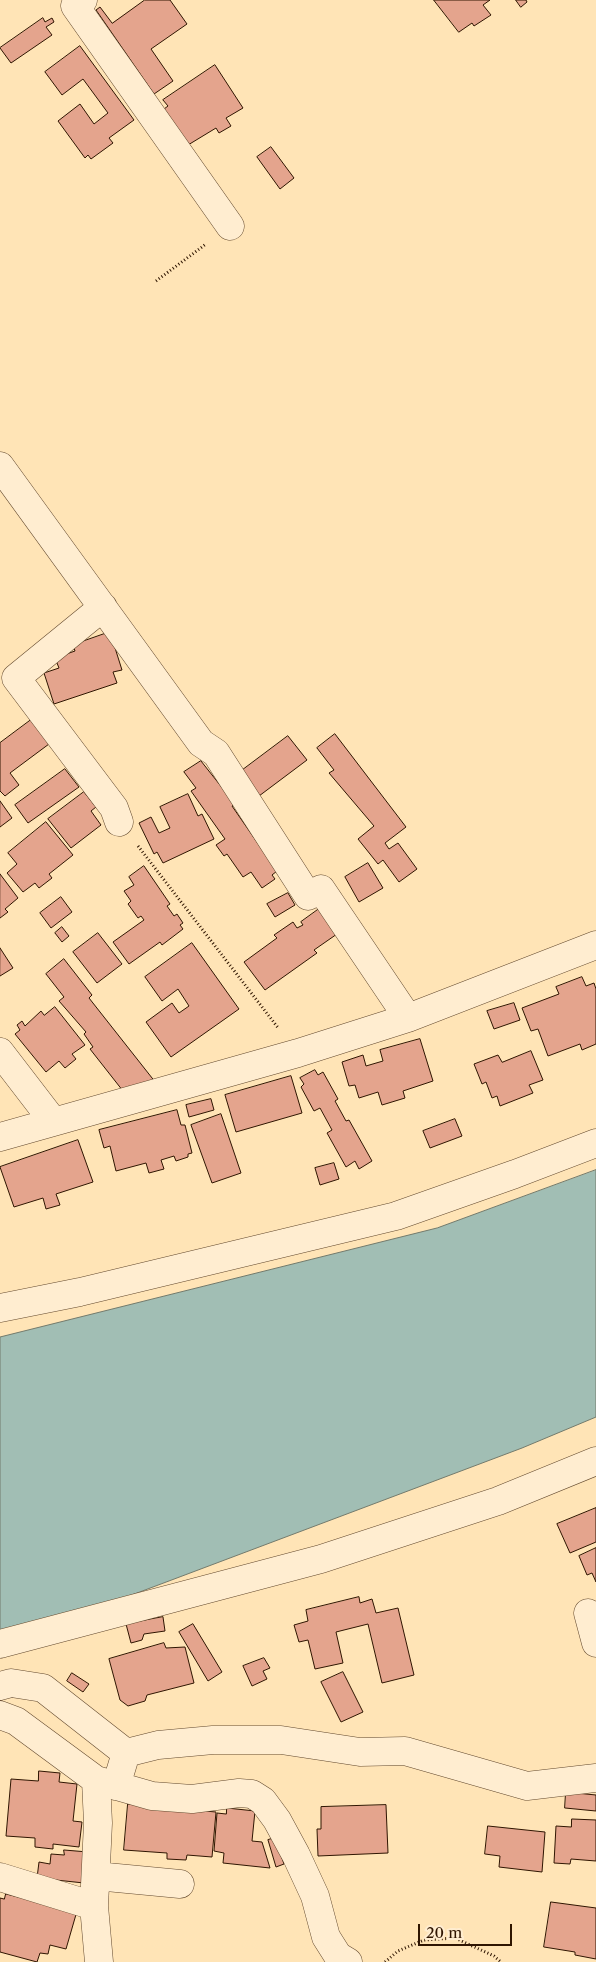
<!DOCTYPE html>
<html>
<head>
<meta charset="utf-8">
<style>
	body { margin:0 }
	#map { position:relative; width:596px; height:1962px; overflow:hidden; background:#ffe4b6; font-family:"Libre Caslon Text",serif }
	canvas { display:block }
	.scale { position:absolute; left:418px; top:1924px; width:94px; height:22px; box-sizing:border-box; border:2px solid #2f1501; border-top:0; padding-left:6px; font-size:15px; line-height:18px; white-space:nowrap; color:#2f1501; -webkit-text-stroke:4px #ffedd0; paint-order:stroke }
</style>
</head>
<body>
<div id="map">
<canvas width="596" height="1962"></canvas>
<div class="scale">20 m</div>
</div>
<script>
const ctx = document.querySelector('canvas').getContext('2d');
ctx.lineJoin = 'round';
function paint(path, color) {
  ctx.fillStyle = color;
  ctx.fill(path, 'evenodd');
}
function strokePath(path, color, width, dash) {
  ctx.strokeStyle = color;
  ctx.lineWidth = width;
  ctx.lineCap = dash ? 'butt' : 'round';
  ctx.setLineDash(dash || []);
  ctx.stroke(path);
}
const water = new Path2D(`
	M 596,1170 L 596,1417 L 522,1448 L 68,1619 L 0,1634 L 0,1337 L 437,1228 Z`);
paint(water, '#a1beb4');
strokePath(water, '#737a6c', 1);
const building = new Path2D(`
	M 145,0 L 170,0 L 187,24 L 151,49 L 173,81 L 154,94 L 96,10 L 100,7 L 112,23 Z
	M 434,0 L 490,0 L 483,5 L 491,15 L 474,26 L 472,23 L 459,32 Z
	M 516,0 L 526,0 L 527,2 L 521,7 Z
	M 43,18 L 45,22 L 52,18 L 54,22 L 46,27 L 52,35 L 11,63 L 0,48 Z
	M 80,46 L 134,120 L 109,138 L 113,143 L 91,159 L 88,155 L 85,158 L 58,121 L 80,104 L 94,124 L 108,113 L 83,79 L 62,95 L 45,72 Z
	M 215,65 L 243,108 L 226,118 L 231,126 L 219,133 L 216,128 L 188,145 L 164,109 L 168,106 L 163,100 Z
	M 271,147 L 294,178 L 280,189 L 257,157 Z
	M 110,632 L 122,670 L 113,672 L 117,683 L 54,704 L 44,673 L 59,668 L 55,658 L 75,651 L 73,645 Z
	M 31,720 L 49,744 L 10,773 L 19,785 L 5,796 L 0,791 L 0,743 Z
	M 335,734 L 406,827 L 385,843 L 389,849 L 398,843 L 417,869 L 399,882 L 383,860 L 378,864 L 358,839 L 374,826 L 329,773 L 334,770 L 317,748 Z
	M 288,736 L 307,760 L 259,796 L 240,772 Z
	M 201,761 L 235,804 L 232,806 L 277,871 L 272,875 L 275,879 L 262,888 L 251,872 L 243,877 L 227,854 L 224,856 L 216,845 L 225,839 L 191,791 L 196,788 L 184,772 Z
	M 65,769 L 79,787 L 28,823 L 15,805 Z
	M 84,792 L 96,807 L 91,811 L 101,825 L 71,848 L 48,819 Z
	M 188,794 L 198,816 L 202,814 L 214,839 L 163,863 L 157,852 L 154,854 L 139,823 L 151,817 L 159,833 L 170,828 L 160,807 Z
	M 0,801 L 12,818 L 0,827 Z
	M 46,822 L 73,855 L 49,874 L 52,878 L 39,888 L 35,883 L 23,892 L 7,873 L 17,864 L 8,853 Z
	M 368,863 L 383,888 L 359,902 L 345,877 Z
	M 144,866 L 170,904 L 167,906 L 174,916 L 177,914 L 183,923 L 180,925 L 183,929 L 162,945 L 160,942 L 129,964 L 113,942 L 144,920 L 141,916 L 138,918 L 128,904 L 131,901 L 124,891 L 134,885 L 129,877 Z
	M 0,874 L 18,898 L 5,909 L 8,912 L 0,918 Z
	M 288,893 L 295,905 L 275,917 L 267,904 Z
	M 61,897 L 72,912 L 51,928 L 40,913 Z
	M 319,909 L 337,934 L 314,950 L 317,953 L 265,990 L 244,962 L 277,938 L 274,935 L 293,922 L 297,928 L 303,925 L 301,922 Z
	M 62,927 L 69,936 L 62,942 L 55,933 Z
	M 98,933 L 122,964 L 97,983 L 73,952 Z
	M 192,943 L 239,1009 L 171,1057 L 146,1022 L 172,1003 L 179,1013 L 189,1006 L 178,989 L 162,1001 L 145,977 Z
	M 0,948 L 13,968 L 0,976 Z
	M 64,959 L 92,995 L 89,998 L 156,1083 L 132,1090 L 129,1086 L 123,1091 L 90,1049 L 93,1047 L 84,1034 L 86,1032 L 59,1001 L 64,997 L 46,974 Z
	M 582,977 L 586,986 L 594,983 L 596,989 L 596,1044 L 582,1050 L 580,1044 L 548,1056 L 538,1029 L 531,1031 L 522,1008 L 559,994 L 556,987 Z
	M 514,1003 L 520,1020 L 494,1029 L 487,1011 Z
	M 55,1007 L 85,1045 L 72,1054 L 76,1059 L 65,1068 L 59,1061 L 46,1072 L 15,1034 L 20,1030 L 17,1025 L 22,1021 L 25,1026 L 41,1011 L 44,1015 Z
	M 420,1039 L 433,1081 L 403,1091 L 405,1098 L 382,1105 L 378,1092 L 359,1098 L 355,1085 L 349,1086 L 342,1062 L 363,1055 L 366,1066 L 383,1061 L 380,1050 Z
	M 531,1051 L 543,1080 L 529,1085 L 533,1093 L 500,1106 L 497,1096 L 492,1098 L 486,1082 L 482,1084 L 474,1064 L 498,1055 L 502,1062 Z
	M 315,1070 L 318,1075 L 323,1072 L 338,1099 L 335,1101 L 346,1121 L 349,1120 L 372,1161 L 359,1169 L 355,1161 L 346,1167 L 327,1133 L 332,1130 L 320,1108 L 314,1111 L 301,1087 L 304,1084 L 300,1078 Z
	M 291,1076 L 302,1113 L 236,1132 L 225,1095 Z
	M 211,1099 L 214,1110 L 189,1117 L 186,1105 Z
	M 177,1110 L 181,1125 L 185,1125 L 192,1153 L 188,1154 L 188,1157 L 176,1161 L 174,1156 L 161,1160 L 164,1169 L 149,1173 L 146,1163 L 116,1171 L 110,1146 L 104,1148 L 99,1130 Z
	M 221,1114 L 241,1173 L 212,1183 L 191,1125 Z
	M 455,1119 L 462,1136 L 430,1148 L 423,1131 Z
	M 78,1140 L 93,1182 L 56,1194 L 60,1205 L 46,1209 L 43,1198 L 14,1207 L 0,1167 Z
	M 334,1163 L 339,1179 L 320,1185 L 315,1168 Z
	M 596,1508 L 596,1542 L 570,1553 L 557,1524 Z
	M 596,1548 L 596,1582 L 592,1573 L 587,1575 L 579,1556 Z
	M 359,1597 L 360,1603 L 372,1599 L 376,1613 L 398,1608 L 414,1675 L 382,1683 L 368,1624 L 336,1632 L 343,1663 L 315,1669 L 308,1640 L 299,1642 L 294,1625 L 308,1621 L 306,1610 Z
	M 163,1617 L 165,1631 L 144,1634 L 142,1640 L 131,1643 L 126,1624 Z
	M 193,1624 L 222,1672 L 208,1681 L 179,1632 Z
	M 164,1643 L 166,1648 L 185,1647 L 194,1683 L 147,1695 L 145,1701 L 128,1706 L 120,1700 L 109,1659 Z
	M 264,1658 L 270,1668 L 263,1671 L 267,1679 L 252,1686 L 243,1666 Z
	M 343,1672 L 363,1712 L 341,1722 L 321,1682 Z
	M 72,1673 L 89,1684 L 83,1692 L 67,1681 Z
	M 39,1771 L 60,1773 L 59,1782 L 77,1784 L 73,1821 L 82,1822 L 79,1847 L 53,1844 L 53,1849 L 35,1847 L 35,1838 L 6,1836 L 11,1779 L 38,1781 Z
	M 566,1792 L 596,1795 L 596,1811 L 565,1808 Z
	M 128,1804 L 216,1812 L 212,1857 L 187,1855 L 186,1860 L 167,1859 L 167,1853 L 124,1850 Z
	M 386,1805 L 388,1853 L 318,1856 L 317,1829 L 321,1829 L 321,1807 Z
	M 227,1808 L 255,1811 L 252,1841 L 262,1842 L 270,1868 L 223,1863 L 224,1853 L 214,1851 L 217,1813 L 226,1814 Z
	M 572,1819 L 596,1820 L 596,1861 L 571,1859 L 570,1864 L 554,1863 L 556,1826 L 571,1827 Z
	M 488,1826 L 545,1832 L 542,1872 L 499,1867 L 500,1856 L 485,1854 Z
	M 275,1838 L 284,1864 L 276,1867 L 268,1840 Z
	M 64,1850 L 88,1852 L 84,1883 L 37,1878 L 39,1862 L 50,1864 L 51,1854 L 64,1855 Z
	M 6,1894 L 77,1911 L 66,1949 L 50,1945 L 48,1954 L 40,1953 L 37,1962 L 0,1952 L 0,1898 L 4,1899 Z
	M 551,1902 L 596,1908 L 596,1959 L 575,1955 L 575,1952 L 544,1947 Z`);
paint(building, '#e4a48d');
strokePath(building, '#2f1501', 1);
const street = new Path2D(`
	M 83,0 L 75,6 L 230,226
	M 0,466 L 201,743 L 216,753 L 308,896 L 321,889 L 408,1018
	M 103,607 L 16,678 L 114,808 L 119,822
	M 0,1052 L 53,1121
	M 0,1137 L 298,1053 L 408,1018 L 596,945
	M 0,1308 L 80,1292 L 396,1216 L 515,1174 L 596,1143
	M 588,1613 L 596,1643
	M 0,1644 L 321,1559 L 498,1501 L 596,1461
	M 0,1686 L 11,1683 L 43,1688 L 126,1753
	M 0,1715 L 16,1721 L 96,1780 L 152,1796 L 192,1799 L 239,1793 L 252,1794 L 263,1801 L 277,1820 L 296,1855 L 315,1896 L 326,1937 L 338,1956 L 348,1962
	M 96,1780 L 98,1823 L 94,1906 L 99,1962
	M 116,1786 L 126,1753 L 158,1745 L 213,1740 L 281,1740 L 360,1752 L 405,1751 L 527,1786 L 596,1778
	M 96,1876 L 180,1884
	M 0,1877 L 94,1906`);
strokePath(street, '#63492e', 29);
strokePath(new Path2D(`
	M 156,281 L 206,244
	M 138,846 L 279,1029
	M 385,1962 L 398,1951 L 424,1940 L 455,1938 L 494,1956 L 501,1962`), '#2f1501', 3, [1, 2.5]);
strokePath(street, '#ffedd0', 28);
</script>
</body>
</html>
